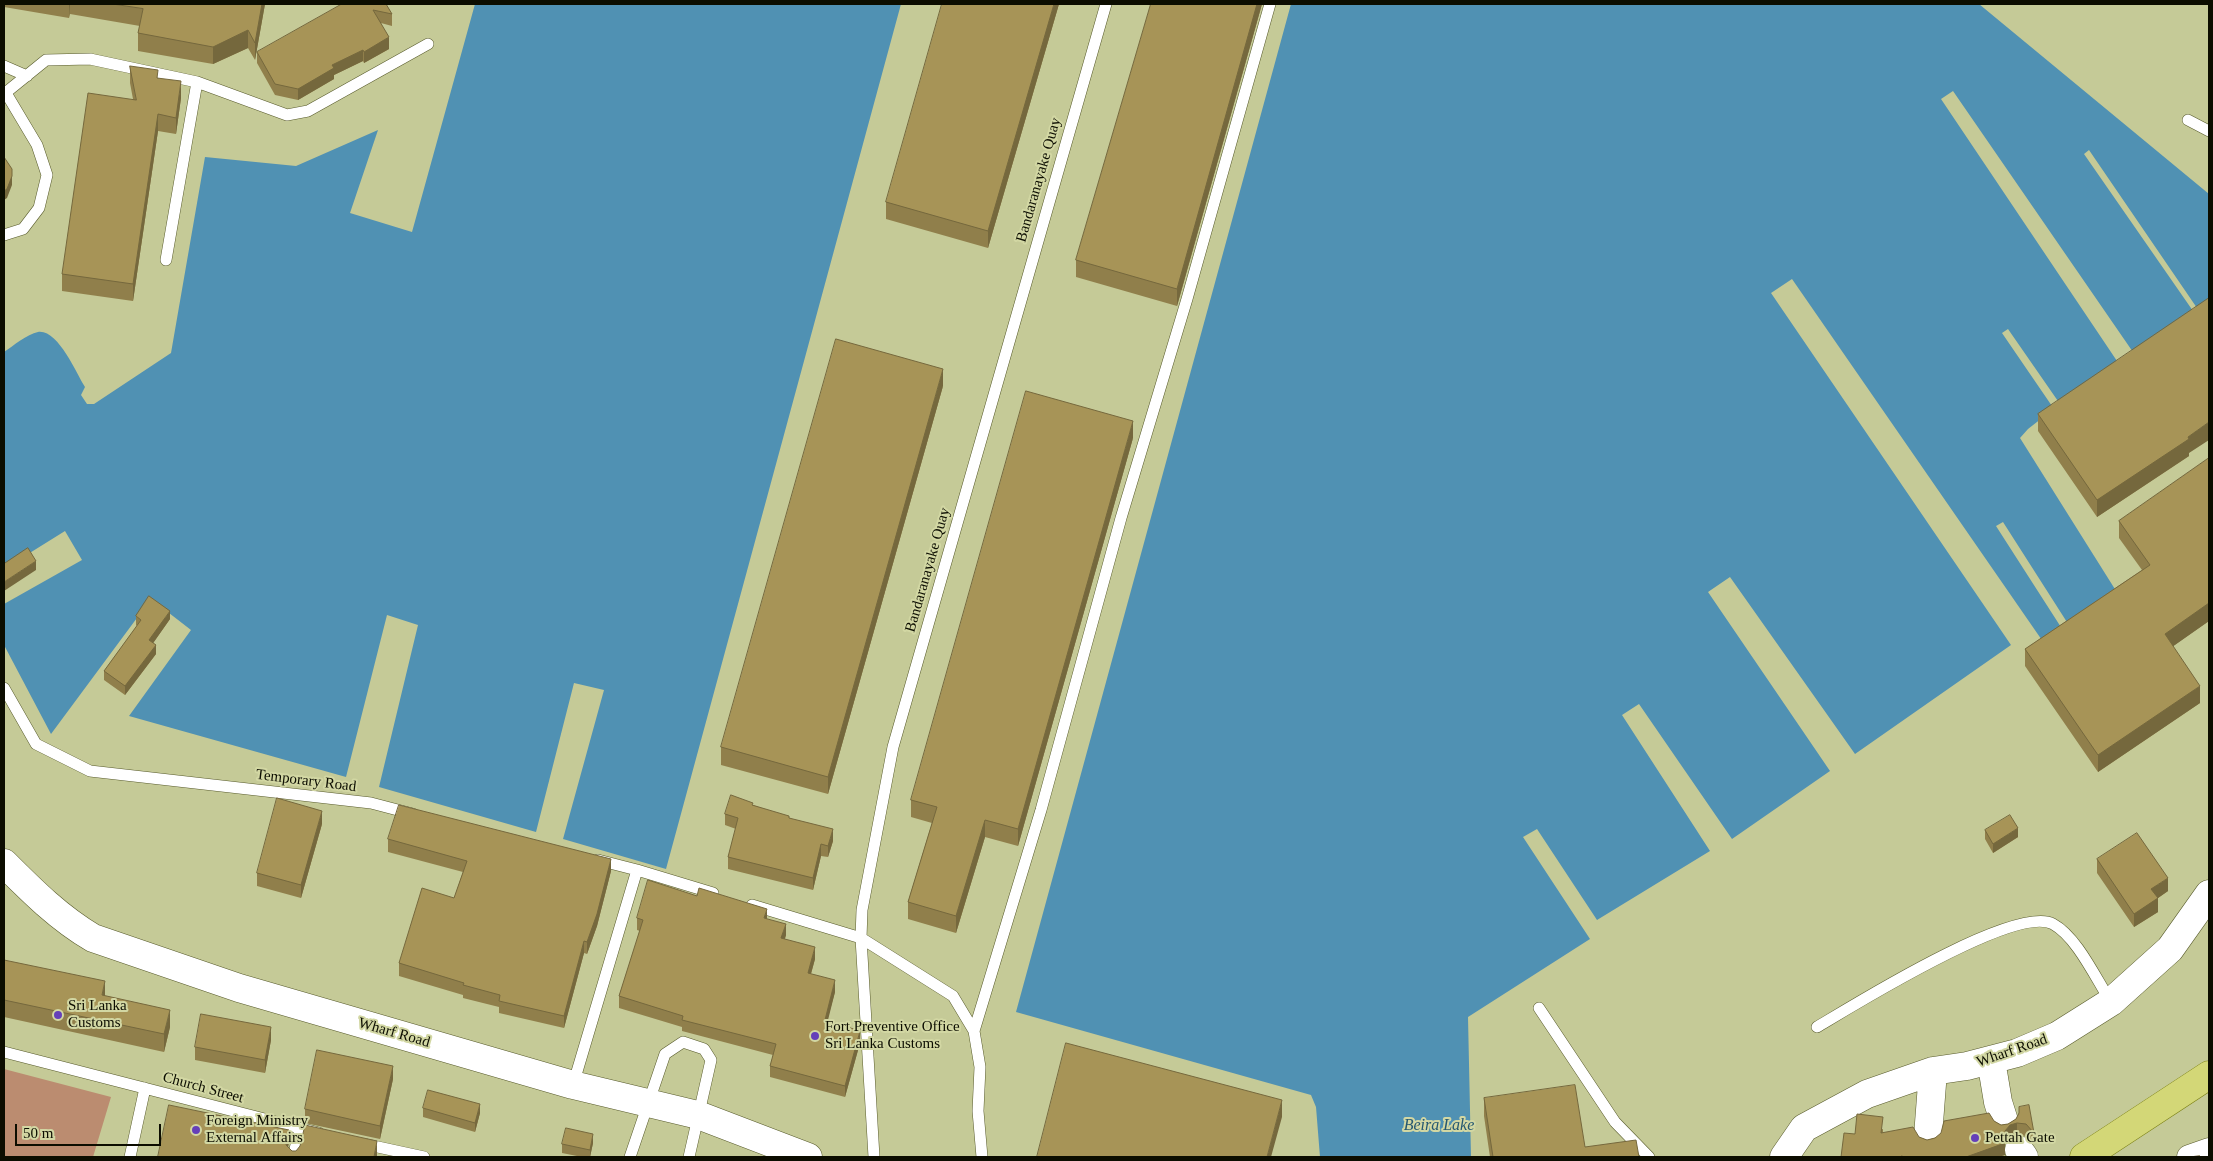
<!DOCTYPE html>
<html>
<head>
<meta charset="utf-8">
<style>
	body { margin:0 }
	#map { position:relative; width:2213px; height:1161px; overflow:hidden; background:#c5ca97; font-family:Georgia,serif }
	canvas { display:block }
	.frame { position:absolute; inset:0; border:5px solid #0c0d00; pointer-events:none }
	.scale { position:absolute; left:15px; top:1124px; width:146px; height:22px; box-sizing:border-box; border:2px solid #0c0d00; border-top:0; padding-left:6px; font-size:15px; line-height:18px; white-space:nowrap; color:#0c0d00; -webkit-text-stroke:4px #d2d7a3; paint-order:stroke }
</style>
</head>
<body>
<div id="map">
<canvas width="2213" height="1161"></canvas>
<div class="frame"></div>
<div class="scale">50 m</div>
</div>
<script>
const ctx = document.querySelector('canvas').getContext('2d');
ctx.lineJoin = 'round';
function paint(path, color) {
  ctx.fillStyle = color;
  ctx.fill(path, 'evenodd');
}
function strokePath(path, color, width, dash) {
  ctx.strokeStyle = color;
  ctx.lineWidth = width;
  ctx.lineCap = dash ? 'butt' : 'round';
  ctx.setLineDash(dash || []);
  ctx.stroke(path);
}
function write(font, color, halo, rows, align = 'center') {
  ctx.font = font + ' Georgia,serif';
  ctx.lineWidth = 4;
  ctx.setLineDash([]);
  ctx.textBaseline = 'middle';
  ctx.strokeStyle = halo;
  ctx.fillStyle = color;
  for (const [text, x, y, turn = 0] of rows) {
    ctx.save();
    ctx.translate(x, y);
    ctx.rotate((+turn || 0) * Math.PI / 180);
    ctx.textAlign = isNaN(turn) ? turn : align;
    if (halo) ctx.strokeText(text, 0, 0);
    ctx.fillText(text, 0, 0);
    ctx.restore();
  }
}
paint(new Path2D(`
	M 4,1069 L 111,1097 L 93,1157 L 4,1157 Z`), '#bb8c70');
paint(new Path2D(`
	M 475,4 L 901,4 L 666,869 L 563,839 L 604,690 L 574,683 L 536,832 L 379,787 L 418,625 L 387,615 L 346,777 L 129,716 L 191,630 L 151,599 L 51,734 L 4,645 L 4,604 L 82,560 L 65,531 L 4,569 L 4,352 C 13,346 27,334 38,332 C 58,329 76,373 85,387 L 81,395 L 87,404 L 94,404 L 171,353 L 205,157 L 296,166 L 378,130 L 350,213 L 412,232 Z
	M 1291,4 L 1979,4 L 2209,194 L 2209,301 L 2060,404 L 2028,429 L 2020,438 L 2118,594 L 2046,646 L 1792,279 L 1771,293 L 2011,645 L 1855,754 L 1730,577 L 1708,592 L 1830,771 L 1732,839 L 1639,704 L 1622,715 L 1710,851 L 1597,920 L 1537,829 L 1523,837 L 1590,939 L 1468,1017 L 1471,1157 L 1320,1157 L 1316,1107 L 1311,1095 L 1016,1012 Z`), '#5091b3');
paint(new Path2D(`
	M 1953,91 L 2135,355 L 2119,364 L 1941,99 Z
	M 2089,150 L 2197,308 L 2193,311 L 2084,154 Z
	M 2008,329 L 2060,404 L 2054,409 L 2002,333 Z
	M 2003,522 L 2072,630 L 2066,635 L 1996,526 Z`), '#c5ca97');
const lane = new Path2D(`
	M 4,66 L 27,76
	M 4,94 L 46,60 L 90,59 L 197,82 L 287,115 L 308,111 L 428,44
	M 4,94 L 6,93 L 37,145 L 47,175 L 39,208 L 23,229 L 4,235
	M 2188,120 L 2209,131
	M 166,260 L 197,82
	M 4,688 L 36,744 L 90,771 L 371,803 L 413,814
	M 598,860 L 637,870
	M 752,905 L 861,938 L 953,996 L 974,1031 L 980,1067 L 978,1111 L 982,1157
	M 1539,1008 L 1615,1122 L 1649,1157
	M 1817,1027 C 1854,1005 2016,904 2053,924 C 2077,937 2096,979 2111,1002
	M 974,1031 L 1041,810 L 1121,518 L 1187,299 L 1270,4
	M 4,1052 L 319,1133
	M 573,1085 L 637,870 L 713,893
	M 364,1144 L 424,1157
	M 130,1157 L 145,1088
	M 293,1157 L 300,1129
	M 630,1157 L 665,1054 L 683,1042 L 704,1049 L 711,1060 L 689,1157
	M 874,1157 L 861,938 L 862,910 L 893,747 L 1106,4`);
const street = new Path2D(`
	M 2189,1157 L 2209,1150`);
const secondary = new Path2D(`
	M 4,863 C 32,891 59,918 93,938 L 239,988 L 573,1085 L 698,1115 L 808,1157
	M 1991,1060 L 1998,1102 L 2004,1121
	M 1928,1136 L 1933,1071
	M 2019,1150 L 2024,1157
	M 1784,1157 L 1804,1128 L 1867,1094 L 1933,1071 L 1967,1066 L 2017,1053 L 2057,1036 L 2111,1002 L 2170,949 L 2209,894`);
const primary = new Path2D(`
	M 2084,1157 L 2209,1075`);
strokePath(lane, '#585b2c', 12);
strokePath(street, '#585b2c', 25);
strokePath(secondary, '#585b2c', 29);
strokePath(primary, '#7a7f13', 29);
strokePath(lane, '#fff', 11);
strokePath(street, '#fff', 24);
strokePath(secondary, '#fff', 28);
strokePath(primary, '#d3d777', 28);
paint(new Path2D(`
	M 4,4 L 265,4 L 255,60 L 248,48 L 213,64 L 138,51 L 138,33 L 140,26 L 70,14 L 69,18 L 4,7 Z
	M 386,4 L 392,14 L 392,26 L 381,23 L 389,49 L 364,63 L 363,61 L 334,75 L 334,79 L 298,100 L 275,95 L 257,63 L 257,52 Z
	M 1059,4 L 988,248 L 886,219 L 886,202 Z
	M 1151,4 L 1262,4 L 1177,306 L 1076,277 L 1076,260 Z
	M 130,66 L 158,78 L 181,98 L 176,134 L 158,131 L 133,301 L 62,291 L 62,274 L 133,99 L 130,83 Z
	M 943,386 L 828,794 L 721,765 L 721,747 Z
	M 2038,414 L 2189,453 L 2189,456 L 2097,517 L 2038,431 Z
	M 1133,438 L 1018,846 L 985,837 L 956,933 L 908,919 L 908,902 L 932,823 L 911,817 L 911,800 Z
	M 2209,458 L 2209,621 L 2173,646 L 2200,703 L 2098,772 L 2025,666 L 2025,649 L 2142,570 L 2119,538 L 2119,521 Z
	M 136,616 L 170,619 L 153,643 L 156,654 L 125,695 L 104,680 L 104,671 L 137,626 L 136,625 Z
	M 753,805 L 789,818 L 833,841 L 828,857 L 821,856 L 813,890 L 728,869 L 728,857 L 736,829 L 725,825 L 725,814 Z
	M 322,824 L 301,898 L 257,886 L 257,873 Z
	M 1985,830 L 2018,837 L 1993,853 L 1985,839 Z
	M 388,839 L 611,871 L 597,926 L 587,954 L 584,953 L 564,1028 L 499,1013 L 499,1007 L 463,998 L 463,995 L 399,976 L 399,963 L 454,898 L 463,872 L 388,852 Z
	M 2097,859 L 2168,891 L 2158,898 L 2158,912 L 2134,927 L 2097,873 Z
	M 637,918 L 767,919 L 786,935 L 785,939 L 815,959 L 811,974 L 835,992 L 827,1021 L 860,1043 L 845,1097 L 770,1077 L 770,1066 L 773,1055 L 682,1031 L 682,1027 L 619,1008 L 619,996 L 640,931 L 637,930 Z
	M 4,960 L 105,996 L 170,1027 L 164,1052 L 4,1017 Z
	M 271,1040 L 265,1073 L 195,1060 L 195,1047 Z
	M 393,1079 L 380,1139 L 305,1123 L 305,1109 Z
	M 1484,1098 L 1585,1147 L 1639,1157 L 1490,1157 L 1484,1116 Z
	M 423,1108 L 480,1113 L 475,1132 L 423,1117 Z
	M 2019,1113 L 2034,1133 L 2034,1144 L 2026,1136 L 2017,1135 L 2010,1137 L 2005,1143 L 2005,1155 L 1998,1157 L 1841,1157 L 1855,1134 L 1883,1129 L 1883,1133 L 1919,1137 L 1927,1140 L 1994,1121 L 2001,1125 L 2008,1124 L 2016,1119 Z
	M 593,1143 L 590,1157 L 582,1157 L 562,1153 L 562,1144 Z`), '#907f4b');
paint(new Path2D(`
	M 69,4 L 70,4 L 69,18 Z
	M 262,4 L 265,4 L 255,60 L 255,43 Z
	M 1054,4 L 1059,4 L 988,248 L 988,231 Z
	M 1257,4 L 1262,4 L 1177,306 L 1177,289 Z
	M 248,30 L 248,48 L 213,64 L 213,47 Z
	M 389,37 L 389,49 L 364,63 L 364,52 Z
	M 363,50 L 363,61 L 334,75 L 334,79 L 298,100 L 298,89 L 332,65 Z
	M 181,81 L 181,98 L 176,134 L 176,118 Z
	M 158,114 L 158,131 L 133,301 L 133,284 Z
	M 12,176 L 12,185 L 7,198 L 4,200 L 4,191 Z
	M 943,369 L 943,386 L 828,794 L 828,777 Z
	M 1133,421 L 1133,438 L 1018,846 L 1018,829 Z
	M 2209,422 L 2209,440 L 2189,453 L 2189,456 L 2097,517 L 2097,500 Z
	M 36,561 L 36,570 L 4,591 L 4,582 Z
	M 2209,603 L 2209,621 L 2165,652 L 2165,634 Z
	M 170,611 L 170,619 L 149,649 L 149,640 Z
	M 156,645 L 156,654 L 125,695 L 125,686 Z
	M 2200,686 L 2200,703 L 2098,772 L 2098,755 Z
	M 322,811 L 322,824 L 301,898 L 301,885 Z
	M 985,820 L 985,837 L 956,933 L 956,916 Z
	M 2018,828 L 2018,837 L 1993,853 L 1993,844 Z
	M 833,829 L 833,841 L 828,857 L 828,846 Z
	M 821,844 L 821,856 L 813,890 L 813,878 Z
	M 611,859 L 611,871 L 597,926 L 587,954 L 587,942 Z
	M 2168,878 L 2168,891 L 2158,898 L 2158,912 L 2134,927 L 2134,914 L 2151,889 Z
	M 767,909 L 767,921 L 764,918 Z
	M 786,924 L 786,935 L 781,949 L 781,938 Z
	M 584,941 L 584,953 L 564,1028 L 564,1016 Z
	M 815,947 L 815,959 L 808,984 L 808,973 Z
	M 835,980 L 835,992 L 825,1032 L 825,1020 Z
	M 105,981 L 105,999 L 102,995 Z
	M 170,1010 L 170,1027 L 164,1052 L 164,1034 Z
	M 271,1027 L 271,1040 L 265,1073 L 265,1060 Z
	M 860,1031 L 860,1043 L 845,1097 L 845,1086 Z
	M 393,1066 L 393,1079 L 380,1139 L 380,1126 Z
	M 1282,1100 L 1282,1117 L 1271,1157 L 1267,1157 Z
	M 480,1104 L 480,1113 L 475,1132 L 475,1123 Z
	M 2017,1123 L 2017,1135 L 2010,1137 L 2005,1143 L 2005,1155 L 1998,1157 L 1966,1157 L 2005,1131 L 2010,1125 Z
	M 289,1130 L 289,1143 L 286,1157 L 286,1145 Z
	M 593,1134 L 593,1143 L 590,1157 L 590,1150 Z
	M 377,1141 L 377,1157 L 374,1157 Z`), '#75683d');
const building = new Path2D(`
	M 113,4 L 262,4 L 255,43 L 248,30 L 213,47 L 138,33 L 143,9 Z
	M 342,4 L 386,4 L 392,14 L 373,10 L 389,37 L 364,52 L 363,50 L 332,65 L 334,68 L 298,89 L 275,84 L 257,52 Z
	M 942,4 L 1054,4 L 988,231 L 886,202 Z
	M 1151,4 L 1257,4 L 1177,289 L 1076,260 Z
	M 130,66 L 158,70 L 157,78 L 181,81 L 176,118 L 158,114 L 133,284 L 62,274 L 88,93 L 136,100 Z
	M 4,157 L 12,169 L 12,176 L 7,189 L 4,191 Z
	M 2209,298 L 2209,422 L 2188,437 L 2189,439 L 2097,500 L 2038,414 Z
	M 836,339 L 943,369 L 828,777 L 721,747 Z
	M 1026,391 L 1133,421 L 1018,829 L 985,820 L 956,916 L 908,902 L 937,807 L 911,800 Z
	M 2209,458 L 2209,603 L 2165,634 L 2200,686 L 2098,755 L 2025,649 L 2150,565 L 2119,521 Z
	M 28,548 L 36,561 L 4,582 L 4,564 Z
	M 149,596 L 170,611 L 149,640 L 156,645 L 125,686 L 104,671 L 141,620 L 136,616 Z
	M 731,795 L 753,803 L 752,805 L 789,816 L 789,818 L 833,829 L 828,846 L 821,844 L 813,878 L 728,857 L 738,818 L 725,814 Z
	M 277,798 L 322,811 L 301,885 L 257,873 Z
	M 399,805 L 611,859 L 597,914 L 587,942 L 584,941 L 564,1016 L 499,1001 L 500,995 L 463,985 L 464,983 L 399,963 L 422,888 L 454,898 L 467,861 L 388,839 Z
	M 2010,815 L 2018,828 L 1993,844 L 1985,830 Z
	M 2137,833 L 2168,878 L 2151,889 L 2158,898 L 2134,914 L 2097,859 Z
	M 648,880 L 697,896 L 699,888 L 767,909 L 764,918 L 786,924 L 781,938 L 815,947 L 808,973 L 835,980 L 825,1020 L 860,1031 L 845,1086 L 770,1066 L 776,1044 L 682,1020 L 683,1016 L 619,996 L 643,920 L 637,918 Z
	M 4,960 L 105,981 L 102,995 L 170,1010 L 164,1034 L 4,1000 Z
	M 201,1014 L 271,1027 L 265,1060 L 195,1047 Z
	M 1066,1043 L 1282,1100 L 1267,1157 L 1037,1157 Z
	M 317,1050 L 393,1066 L 380,1126 L 305,1109 Z
	M 1575,1085 L 1585,1147 L 1636,1140 L 1639,1157 L 1493,1157 L 1484,1098 Z
	M 428,1090 L 480,1104 L 475,1123 L 423,1108 Z
	M 169,1105 L 289,1130 L 286,1145 L 292,1151 L 296,1151 L 300,1146 L 305,1125 L 377,1141 L 374,1157 L 158,1157 Z
	M 2029,1105 L 2034,1133 L 2026,1124 L 2017,1123 L 2010,1125 L 2005,1131 L 2005,1143 L 1966,1157 L 1906,1157 L 1901,1156 L 1901,1157 L 1841,1157 L 1844,1133 L 1855,1134 L 1857,1114 L 1883,1117 L 1881,1133 L 1913,1127 L 1919,1137 L 1927,1140 L 1935,1138 L 1941,1133 L 1944,1121 L 1989,1113 L 1994,1121 L 2001,1125 L 2008,1124 L 2016,1119 L 2019,1113 L 2019,1107 Z
	M 566,1128 L 593,1134 L 590,1150 L 562,1144 Z
	M 2200,1156 L 2201,1157 L 2190,1157 Z`);
paint(building, '#a79457');
strokePath(building, '#75683d', 1);
for (const [x, y, r, color] of [
	[58,1015,5,"#6540b9"],
	[815,1036,5,"#6540b9"],
	[196,1130,5,"#6540b9"],
	[1975,1138,5,"#6540b9"]
]) {
  const dot = new Path2D();
  dot.arc(x, y, r, 0, 2 * Math.PI);
  ctx.fillStyle = color;
  ctx.fill(dot);
  strokePath(dot, '#d2d7a3', 2);
}
write('15px', '#0c0d00', '#d2d7a3', [
	["Bandaranayake Quay",1039,180,-74],
	["Bandaranayake Quay",928,570,-74],
	["Temporary Road",306,781,7],
	["Wharf Road",394,1033,16],
	["Wharf Road",2012,1051,-19],
	["Church Street",203,1088,15]
]);
write('15px', '#0c0d00', '#d2d7a3', [
	["Sri Lanka",68,1006],
	["Customs",68,1023],
	["Fort Preventive Office",825,1027],
	["Sri Lanka Customs",825,1044],
	["Foreign Ministry",206,1121],
	["External Affairs",206,1138],
	["Pettah Gate",1985,1138]
], 'left');
write('italic 16px', '#255871', '#d2d7a3', [
	["Beira Lake",1439,1126]
]);
</script>
</body>
</html>
